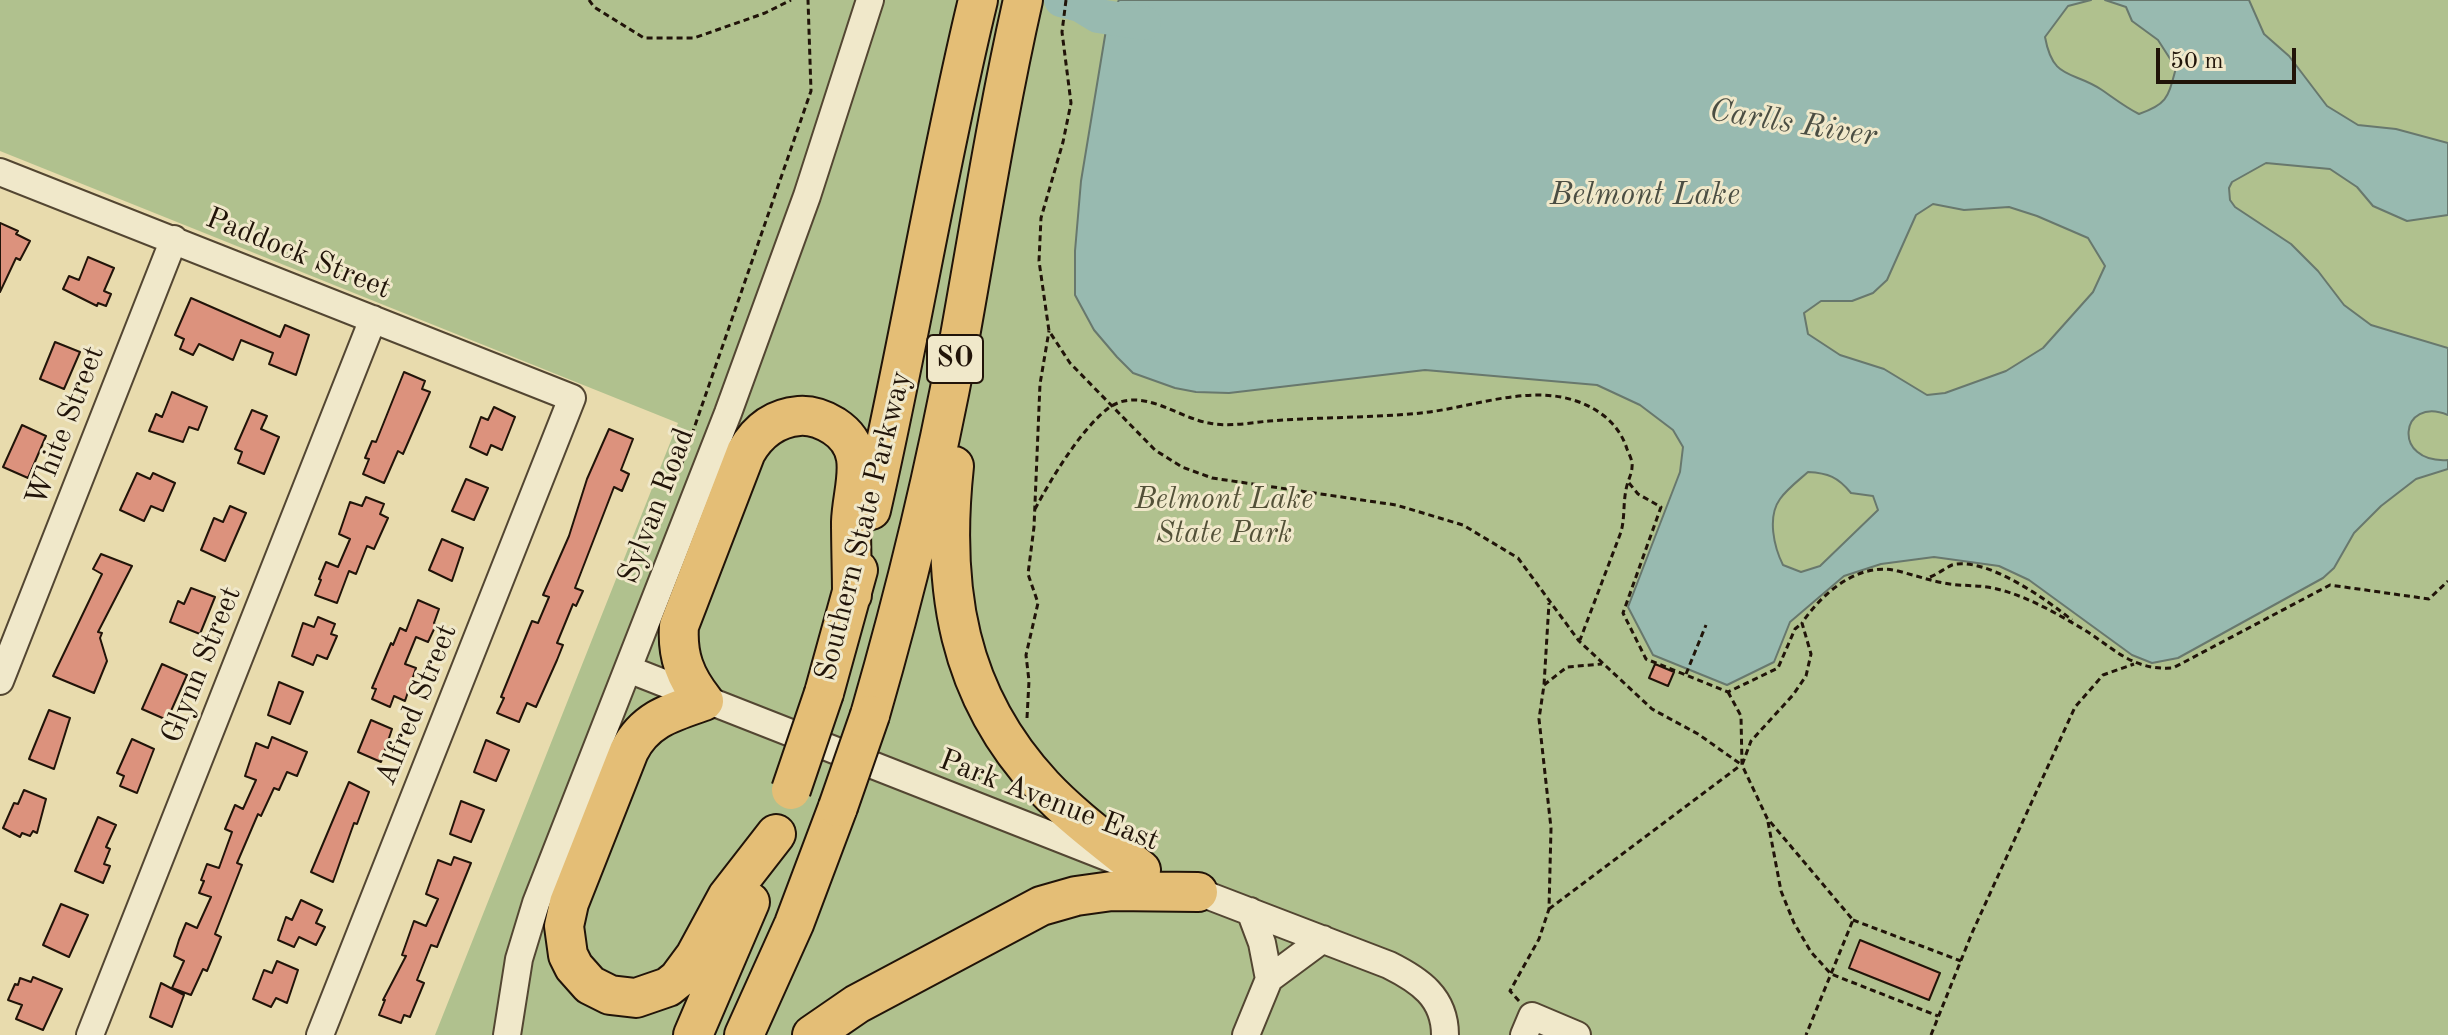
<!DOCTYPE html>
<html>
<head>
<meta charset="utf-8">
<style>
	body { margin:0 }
	#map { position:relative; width:2448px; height:1035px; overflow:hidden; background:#e8dbad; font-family:"Old Standard TT",serif }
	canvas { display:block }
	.scale { position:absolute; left:2156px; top:48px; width:140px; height:36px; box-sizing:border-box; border:4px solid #211409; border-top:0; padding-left:10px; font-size:24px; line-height:28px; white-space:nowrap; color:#211409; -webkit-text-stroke:6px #f0e8ca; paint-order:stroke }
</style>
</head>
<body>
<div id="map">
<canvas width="2448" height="1035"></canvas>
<div class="scale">50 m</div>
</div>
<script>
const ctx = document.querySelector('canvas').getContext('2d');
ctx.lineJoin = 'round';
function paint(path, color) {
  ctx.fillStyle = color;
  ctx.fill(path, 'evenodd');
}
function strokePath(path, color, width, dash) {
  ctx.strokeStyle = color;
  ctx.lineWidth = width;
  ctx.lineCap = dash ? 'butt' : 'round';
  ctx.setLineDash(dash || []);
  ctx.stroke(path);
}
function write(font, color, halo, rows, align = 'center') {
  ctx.font = font + ' "Old Standard TT",serif';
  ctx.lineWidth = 6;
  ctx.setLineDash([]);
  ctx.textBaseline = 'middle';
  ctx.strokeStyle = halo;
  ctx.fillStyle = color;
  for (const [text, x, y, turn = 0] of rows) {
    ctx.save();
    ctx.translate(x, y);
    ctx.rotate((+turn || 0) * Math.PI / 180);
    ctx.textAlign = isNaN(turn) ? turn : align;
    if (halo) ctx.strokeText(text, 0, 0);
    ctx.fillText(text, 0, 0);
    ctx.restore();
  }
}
paint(new Path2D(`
	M 0,0 L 2448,0 L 2448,1035 L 435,1035 L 678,423 L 0,151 Z`), '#b0c18e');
const water = new Path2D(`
	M 1119,0 L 2091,0 L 2068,6 L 2045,37 C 2053,81 2072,70 2102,90 C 2115,99 2125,107 2139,114 C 2168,104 2168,97 2176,68 L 2158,40 L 2132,21 L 2126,7 L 2105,0 L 2249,0 L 2264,34 L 2289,56 L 2327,106 L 2358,125 L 2396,129 L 2448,143 L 2448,215 L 2407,221 L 2373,206 L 2357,187 L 2330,169 L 2266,163 L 2232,182 L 2229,188 L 2230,200 L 2235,207 L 2291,244 L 2318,271 L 2344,305 L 2371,325 L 2448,348 L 2448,415 C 2400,395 2391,464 2448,460 L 2448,469 L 2416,479 L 2381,506 L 2354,533 L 2334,568 L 2323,578 L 2178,658 L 2152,663 L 2132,655 L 2029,580 L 1999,566 L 1934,557 L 1881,564 L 1844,576 L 1790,622 L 1774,662 L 1727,685 L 1653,655 L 1628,607 L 1680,472 L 1683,447 L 1673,430 L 1640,405 L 1597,385 L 1425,370 L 1229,393 L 1196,392 L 1175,388 L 1133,373 L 1117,357 L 1094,330 L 1075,295 L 1075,251 L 1081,181 L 1106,30 L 1096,22 L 1100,9 L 1114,9 ZM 1933,204 L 1964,210 L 2009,207 L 2037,216 L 2088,238 L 2105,266 L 2093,292 L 2043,348 L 2006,371 L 1945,393 L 1927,395 L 1884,369 L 1840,355 L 1808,334 L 1804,313 L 1821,301 L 1852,301 L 1873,293 L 1887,280 L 1916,215 ZM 1808,472 C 1828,473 1838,477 1851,493 L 1873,496 L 1878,510 L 1820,566 L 1801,572 L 1783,565 C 1774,547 1767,517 1780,499 C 1787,489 1799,480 1808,472 Z`);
paint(water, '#98bab0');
strokePath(water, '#68786d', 2);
strokePath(new Path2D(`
	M 1061,0 L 1080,5 L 1098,16 L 1144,23`), '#98bab0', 34);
const building = new Path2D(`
	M 0,223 L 18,231 L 16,234 L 30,241 L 20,260 L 16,258 L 0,292 Z
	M 88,257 L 114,268 L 104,291 L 111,294 L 106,306 L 98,303 L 97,306 L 63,289 L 69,276 L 79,280 Z
	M 191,298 L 280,337 L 285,325 L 309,335 L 296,375 L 269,364 L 273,353 L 241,340 L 233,360 L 199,344 L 193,355 L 180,349 L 184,339 L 175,335 Z
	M 55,342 L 80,352 L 64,389 L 40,379 Z
	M 404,372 L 425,381 L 422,389 L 430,392 L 403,454 L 398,451 L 384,483 L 363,474 L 369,459 L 365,458 L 372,441 L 376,442 Z
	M 172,392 L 207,407 L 198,430 L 189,427 L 183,442 L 149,431 L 156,414 L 162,417 Z
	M 494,407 L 515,417 L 502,450 L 491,445 L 487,455 L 470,447 L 481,417 L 488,420 Z
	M 252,410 L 267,416 L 261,429 L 279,437 L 264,474 L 238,463 L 242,452 L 235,449 Z
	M 22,425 L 46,436 L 28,478 L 3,467 Z
	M 609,429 L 633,439 L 621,470 L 629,474 L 622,491 L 614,487 L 575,588 L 583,591 L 576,606 L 573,604 L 557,643 L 563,645 L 557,660 L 536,707 L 527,703 L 519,722 L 497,713 L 504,698 L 501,697 L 532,621 L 538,623 L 549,597 L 543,595 L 569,536 L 587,479 Z
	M 137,473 L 150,479 L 153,473 L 175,483 L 163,511 L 151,506 L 144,521 L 120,510 Z
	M 466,479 L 488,488 L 474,520 L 452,511 Z
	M 366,497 L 384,504 L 380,514 L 388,518 L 374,549 L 367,546 L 356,574 L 349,571 L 337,603 L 315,595 L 321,580 L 319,579 L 326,562 L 338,567 L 350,539 L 339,534 L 350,502 L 362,506 Z
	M 230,506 L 246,513 L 225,561 L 201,550 L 214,518 L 223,522 Z
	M 442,539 L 463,548 L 452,581 L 429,570 Z
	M 101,554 L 132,566 L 98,632 L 102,633 L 100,638 L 107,661 L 94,693 L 53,676 L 102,574 L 93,569 Z
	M 191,588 L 215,597 L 200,634 L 170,622 L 178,601 L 184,604 Z
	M 418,600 L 439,609 L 434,623 L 436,625 L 428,642 L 416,637 L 405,664 L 416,668 L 405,701 L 394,696 L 390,707 L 372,699 L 376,689 L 372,688 L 391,643 L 393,645 L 400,628 L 406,631 Z
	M 318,617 L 335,624 L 331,634 L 337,636 L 327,659 L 317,655 L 313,665 L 292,656 L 303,623 L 314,627 Z
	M 162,664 L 187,675 L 167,720 L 142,709 Z
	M 1655,664 L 1674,672 L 1668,686 L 1649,678 Z
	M 279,682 L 303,692 L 290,724 L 268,715 Z
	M 49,710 L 70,718 L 54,769 L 29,759 Z
	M 371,720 L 392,729 L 381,762 L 358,752 Z
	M 272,737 L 307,752 L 297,776 L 287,772 L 279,790 L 274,788 L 261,816 L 258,814 L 237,863 L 242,865 L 215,934 L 221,937 L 207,971 L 203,969 L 191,995 L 172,988 L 184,961 L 174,956 L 179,940 L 186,923 L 197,928 L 211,897 L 199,893 L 204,881 L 201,880 L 207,864 L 219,868 L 232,832 L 225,829 L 235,805 L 243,809 L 256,780 L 245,776 L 256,743 L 268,748 Z
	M 132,739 L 154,749 L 137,793 L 120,786 L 124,776 L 117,773 Z
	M 486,740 L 509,750 L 496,781 L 474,772 Z
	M 349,782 L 369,792 L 357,824 L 354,823 L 333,882 L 311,872 Z
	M 24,790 L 46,799 L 37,833 L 33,831 L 30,836 L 22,833 L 20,837 L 3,828 L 14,803 L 18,804 Z
	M 461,801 L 484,810 L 471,842 L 450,834 Z
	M 98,817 L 116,825 L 106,847 L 110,849 L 104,864 L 110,866 L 103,883 L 75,871 Z
	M 454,857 L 471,863 L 437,947 L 431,945 L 417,980 L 424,983 L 410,1017 L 404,1015 L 401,1023 L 379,1015 L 385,1000 L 383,1000 L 406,956 L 402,955 L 414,921 L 426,926 L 438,899 L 426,894 L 438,860 L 451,865 Z
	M 301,900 L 322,910 L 316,923 L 325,927 L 316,945 L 299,937 L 294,947 L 278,940 L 286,917 L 292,920 Z
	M 61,904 L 88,915 L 69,957 L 43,945 Z
	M 1860,940 L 1940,973 L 1929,1000 L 1849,968 Z
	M 277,961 L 298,970 L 287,1003 L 276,998 L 271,1007 L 253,999 L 264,970 L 272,973 Z
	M 33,977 L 62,989 L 43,1030 L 16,1019 L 22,1005 L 8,1000 L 15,984 L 18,985 L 20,978 L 31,982 Z
	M 161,983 L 184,995 L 172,1027 L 150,1017 Z`);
paint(building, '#dc927d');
strokePath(building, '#211409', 2);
const minor = new Path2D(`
	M 0,172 L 572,398 L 320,1035
	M 628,669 L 1117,861
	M 0,681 L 174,239
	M 1183,886 L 1389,965 C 1419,980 1445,997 1445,1035
	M 1250,911 L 1262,943 L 1269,979
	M 90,1035 L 373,319
	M 507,1035 L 519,959 L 536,903 L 728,413 L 807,196 L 870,0
	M 1246,1035 L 1269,979 L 1323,939
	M 1524,1035 L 1532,1016 L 1577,1035`);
const highway = new Path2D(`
	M 954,466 C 941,587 957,694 1043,786 C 1072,817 1108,843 1141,870
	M 871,510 C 910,341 937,169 978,0
	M 824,693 L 858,570
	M 870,715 C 905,594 935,471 958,347 C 979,231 997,115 1023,0
	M 776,834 L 727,897 L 695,956 L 678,979 L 668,987 L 636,998 L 610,995 L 590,985 L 574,967 L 568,955 L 564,926 L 569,903 L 629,751 C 645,719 672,712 704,701 C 685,677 677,656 679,626 L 746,452 C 758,431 775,418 799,416 C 811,415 824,420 834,426 C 871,450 852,487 851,522 C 851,546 852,571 852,595
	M 693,1035 L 750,902
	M 744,1035 L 794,924 L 838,807
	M 812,1035 L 857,1004 L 1041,906 L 1076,896 L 1112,891 L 1198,892`);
strokePath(minor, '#534632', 30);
strokePath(highway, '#211409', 42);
strokePath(new Path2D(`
	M 589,0 L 594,7 L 644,38 L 694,38 L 765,13 L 791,0
	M 1066,0 L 1062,32 L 1071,103 L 1063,142 L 1041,218 L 1039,261 L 1049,331 L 1070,363 L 1155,450 L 1182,467 L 1212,478 L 1396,505 L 1463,525 L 1518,558 L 1579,641 L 1652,709 L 1698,734 L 1742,765 L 1751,741 L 1793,695 L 1806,676 L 1811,654 L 1802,623 C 1822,593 1859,561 1898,571 C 1914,575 1928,580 1944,583 C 1958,586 1973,585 1987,587 C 2018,592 2049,609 2076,625 C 2112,645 2129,671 2173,668 L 2330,585 L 2429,599 L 2448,581
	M 682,463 L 811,91 L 808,0
	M 1629,483 L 1638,494 L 1661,507 L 1623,613 L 1646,659 L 1728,692 L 1778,668 L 1795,629 L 1802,623
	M 1035,509 C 1051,479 1082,427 1110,407 C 1142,386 1178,418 1209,423 C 1228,427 1250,423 1269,421 C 1320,417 1371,418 1421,413 C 1459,409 1496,396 1535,395 C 1574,394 1615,411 1627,449 C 1629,454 1633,461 1632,467 C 1632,474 1627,482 1626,490 C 1623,504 1625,517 1621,532 L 1580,640
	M 1930,577 C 1938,574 1945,568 1952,565 C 1986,556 2047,600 2072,620
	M 1686,674 L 1706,625
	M 1544,685 L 1567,667 L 1602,664
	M 1728,692 L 1741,716 L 1742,765 L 1767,818 L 1853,920 L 1806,1035
	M 1027,718 L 1029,681 L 1026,655 L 1038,603 L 1028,574 L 1034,527 L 1040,384 L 1049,331
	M 975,782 L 991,764
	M 1768,822 L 1781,891 L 1794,923 L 1811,952 L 1831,974 L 1938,1016
	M 1549,909 L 1741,765
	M 1853,920 L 1961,961
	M 1519,1001 L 1510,991 L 1539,939 L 1549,909 L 1551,828 L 1539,719 L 1544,685 L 1549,603
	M 1931,1035 L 1972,933 L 2075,707 L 2103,675 L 2134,664`), '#211409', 3, [6, 4]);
strokePath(minor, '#f0e8ca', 26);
strokePath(highway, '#e4be76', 38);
const highwayBridge = new Path2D(`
	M 791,790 L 824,693
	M 838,807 L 870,715`);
strokePath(highwayBridge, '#211409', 42, []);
strokePath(highwayBridge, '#e4be76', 38);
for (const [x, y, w] of [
	[955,359,56]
]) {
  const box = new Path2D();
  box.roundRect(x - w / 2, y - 24, w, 48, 6);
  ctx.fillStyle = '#f0e8ca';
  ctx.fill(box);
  strokePath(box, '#211409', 2);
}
write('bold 28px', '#211409', null, [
	["SO",955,359]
]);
write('30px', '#211409', '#f0e8ca', [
	["Paddock Street",298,254,22],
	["White Street",66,426,-69],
	["Sylvan Road",657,506,-69],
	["Southern State Parkway",864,526,-76],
	["Glynn Street",202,665,-68],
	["Alfred Street",417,705,-68],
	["Park Avenue East",1049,801,21]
]);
write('italic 30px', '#535138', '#f0e8ca', [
	["Belmont Lake",1224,500],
	["State Park",1224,534]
]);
write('italic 32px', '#4b4e43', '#f0e8ca', [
	["Carlls River",1793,124,9],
	["Belmont Lake",1645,196]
]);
</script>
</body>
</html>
